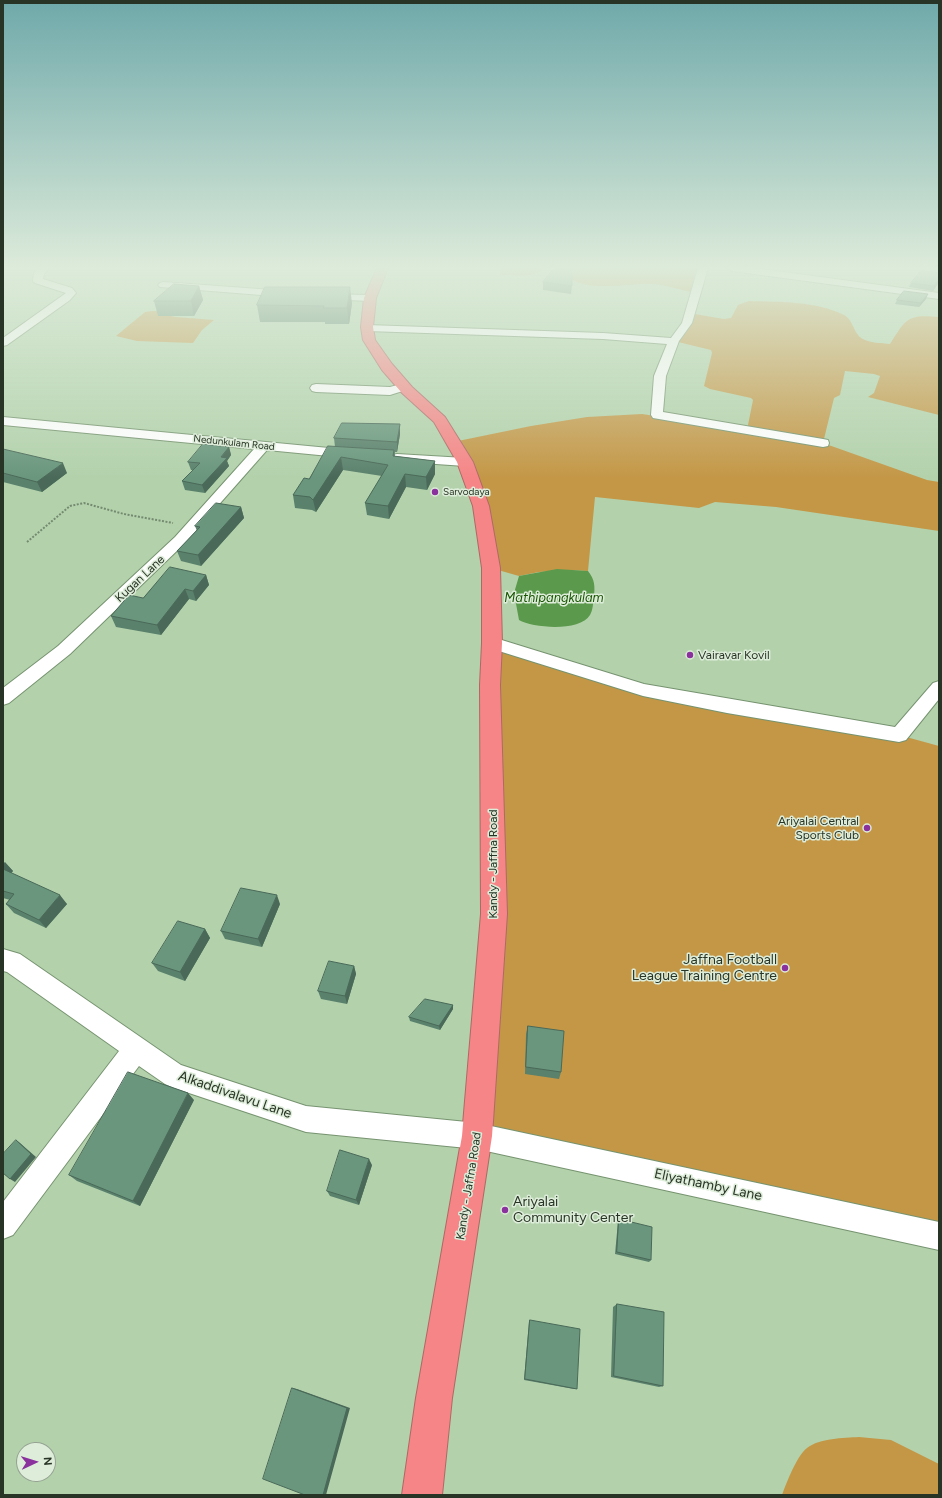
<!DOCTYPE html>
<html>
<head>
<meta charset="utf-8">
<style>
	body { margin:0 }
	#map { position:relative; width:942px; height:1498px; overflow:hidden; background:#b3d2ac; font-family:Figtree,sans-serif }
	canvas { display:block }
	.frame { position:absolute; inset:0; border:4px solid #283425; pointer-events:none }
	.north { position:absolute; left:16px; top:1442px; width:40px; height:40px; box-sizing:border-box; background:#deedda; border:1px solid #95a392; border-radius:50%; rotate:86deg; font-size:11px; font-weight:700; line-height:16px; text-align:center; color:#283425 }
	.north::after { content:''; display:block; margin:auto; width:14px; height:18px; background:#8a319e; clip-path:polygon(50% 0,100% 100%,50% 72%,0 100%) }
</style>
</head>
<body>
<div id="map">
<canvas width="942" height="1498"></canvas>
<div class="frame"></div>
<div class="north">N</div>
</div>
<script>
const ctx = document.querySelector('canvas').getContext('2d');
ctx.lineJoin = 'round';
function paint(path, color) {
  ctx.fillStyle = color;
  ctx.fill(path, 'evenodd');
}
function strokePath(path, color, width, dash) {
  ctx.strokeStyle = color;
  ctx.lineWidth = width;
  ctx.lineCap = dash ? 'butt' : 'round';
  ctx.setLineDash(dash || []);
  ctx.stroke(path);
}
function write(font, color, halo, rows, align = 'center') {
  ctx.font = font + ' Figtree,sans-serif';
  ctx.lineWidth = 3;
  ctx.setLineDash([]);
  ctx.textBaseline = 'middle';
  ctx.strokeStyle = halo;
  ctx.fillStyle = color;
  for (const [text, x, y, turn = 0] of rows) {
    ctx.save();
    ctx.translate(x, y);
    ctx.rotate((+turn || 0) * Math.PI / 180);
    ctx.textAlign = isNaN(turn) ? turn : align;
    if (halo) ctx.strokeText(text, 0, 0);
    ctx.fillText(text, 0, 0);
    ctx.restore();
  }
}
paint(new Path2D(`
	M 501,268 L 544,268 C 538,279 509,275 499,275 Z
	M 575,268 L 703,268 L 695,293 C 680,290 666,285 652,284 C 628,283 591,292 571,279 Z
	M 749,301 C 780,302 816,301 844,315 C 854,320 853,334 863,339 C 869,343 882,343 890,344 C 906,319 907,314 939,317 L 939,415 L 868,397 L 874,393 L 880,376 L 874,374 L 845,371 L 840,395 L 834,398 L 823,443 L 927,480 L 939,482 L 939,531 L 776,507 L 715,502 L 699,508 L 595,497 L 588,571 L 570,570 L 539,572 L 519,576 L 491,568 L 481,506 L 453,442 L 531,426 L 587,417 L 642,414 L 747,430 L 753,400 L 751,398 L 710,389 L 704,386 L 712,353 L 711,350 L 674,341 L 689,313 L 724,319 L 731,318 L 738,305 Z
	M 152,311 L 173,312 L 171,316 L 176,317 L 214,320 L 202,330 L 193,343 L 137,341 L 116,336 L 145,312 Z
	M 492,643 L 643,690 L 899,735 L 939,746 L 939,1236 L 477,1136 Z
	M 859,1437 L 891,1440 L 939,1464 L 939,1495 L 782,1495 C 787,1482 796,1457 807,1448 C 820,1438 843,1438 859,1437 Z`), '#c49747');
paint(new Path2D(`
	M 557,569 L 588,571 C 595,580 595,586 594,597 C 593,603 593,610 590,615 C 580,632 533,628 519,620 L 514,593 L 519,576 Z`), '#5b994c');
const street = new Path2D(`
	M 39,268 L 49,268 L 44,274 L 43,279 L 72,288 L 76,293 L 70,300 L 7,345 L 3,346 L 3,338 L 66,293 L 35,283 L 33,281 L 34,273 Z
	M 698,268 L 708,268 L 692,323 L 679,341 L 666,376 L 663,412 L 823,439 L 828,440 L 829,443 L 828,446 L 823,447 L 653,418 L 651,415 L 654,376 L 667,344 L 603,339 L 367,331 L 362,328 L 367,325 L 603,333 L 671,338 L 682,323 Z
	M 727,268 L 754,268 L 939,293 L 939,299 L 732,271 Z
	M 163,282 L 287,291 L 292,294 L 287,297 L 160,287 L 158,285 L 160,283 Z
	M 326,294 L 370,295 L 375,298 L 370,301 L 322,299 L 321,297 L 322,295 Z
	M 405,383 L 409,385 L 411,387 L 409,389 L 390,395 L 316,392 L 312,391 L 310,388 L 312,385 L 316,384 L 390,387 Z
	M 3,417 L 350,450 L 355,451 L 357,454 L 355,457 L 350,458 L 267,450 L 185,543 L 70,654 L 9,703 L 3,705 L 3,688 L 58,646 L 175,537 L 254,449 L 3,425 Z
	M 397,454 L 465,458 L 470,459 L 472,462 L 470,465 L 465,466 L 392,461 L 390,458 L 392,455 Z
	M 492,637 L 644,684 L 895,727 L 933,683 L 939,681 L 939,699 L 906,740 L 899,742 L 727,713 L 643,696 L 486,647 L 484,643 L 486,639 Z
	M 3,949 L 20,954 L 181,1065 L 306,1106 L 477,1123 L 939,1222 L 939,1250 L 477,1149 L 306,1132 L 174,1088 L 165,1084 L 139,1066 L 13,1235 L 3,1239 L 3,1202 L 119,1051 L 7,972 L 3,971 Z`);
const highway = new Path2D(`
	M 377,268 L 388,268 L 376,298 L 373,327 L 375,340 L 392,364 L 412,387 L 445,417 L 473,462 L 489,506 L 500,568 L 502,643 L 500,685 L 507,914 L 492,1136 L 452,1398 L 442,1495 L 402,1495 L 416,1398 L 462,1136 L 481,914 L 480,685 L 482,643 L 482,568 L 473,506 L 457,462 L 434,422 L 402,393 L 382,370 L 363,340 L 361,327 L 364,298 Z`);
strokePath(street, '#76936f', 2);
strokePath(highway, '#ae6965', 2);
strokePath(new Path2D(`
	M 27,542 L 70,506 L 84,503 L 124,514 L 173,523`), '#748a6f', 2, [2, 1.5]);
paint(street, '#fff');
paint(highway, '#f68587');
paint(new Path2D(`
	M 939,273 L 939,282 L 933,291 L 909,287 L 911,283 Z
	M 543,282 L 572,286 L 571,294 L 543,290 Z
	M 199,286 L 203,300 L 194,316 L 158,316 L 154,301 Z
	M 926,299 L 919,307 L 895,304 L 897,300 Z
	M 352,303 L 349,324 L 325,324 L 325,322 L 260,322 L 257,305 Z
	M 400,434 L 397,452 L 395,452 L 395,456 L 435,461 L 435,474 L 427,490 L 406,487 L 389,519 L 367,515 L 365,503 L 382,476 L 343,470 L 316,512 L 312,510 L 295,508 L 293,495 L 309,479 L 335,447 L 334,438 Z
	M 229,447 L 231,455 L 227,461 L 229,466 L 205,493 L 185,490 L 182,481 L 193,470 L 191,470 L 188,462 Z
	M 3,449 L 67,473 L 42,492 L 3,482 Z
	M 241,507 L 244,518 L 201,566 L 181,561 L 177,551 L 197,531 L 195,526 Z
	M 206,575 L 209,585 L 196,601 L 189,599 L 161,635 L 116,627 L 111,616 L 143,598 Z
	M 3,861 L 13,871 L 11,873 L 67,904 L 46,928 L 14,913 L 6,904 L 10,900 L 3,898 Z
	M 280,904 L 262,947 L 225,939 L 221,931 Z
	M 205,929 L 210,938 L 185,981 L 158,971 L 152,963 Z
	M 354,966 L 356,974 L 347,1004 L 321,999 L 318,991 Z
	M 453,1005 L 453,1009 L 440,1030 L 410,1021 L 409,1017 Z
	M 528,1026 L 561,1072 L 559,1079 L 525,1074 L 526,1034 Z
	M 194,1100 L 140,1206 L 77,1181 L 69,1175 Z
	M 372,1165 L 359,1205 L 330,1196 L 327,1191 Z
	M 619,1219 L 651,1260 L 649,1262 L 615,1254 L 618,1221 Z
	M 617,1304 L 663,1386 L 659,1387 L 611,1377 L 613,1307 Z
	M 530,1320 L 577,1389 L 574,1389 L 524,1380 L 529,1322 Z`), '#5a816c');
paint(new Path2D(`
	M 939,280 L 939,282 L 933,291 L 934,286 Z
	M 199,286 L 203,300 L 194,316 L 191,301 Z
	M 350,287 L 352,303 L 349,324 L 347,308 Z
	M 928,294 L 926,299 L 919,307 L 921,303 Z
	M 400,424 L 400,434 L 397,452 L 397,442 Z
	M 229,447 L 231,455 L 227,461 L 229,466 L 205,493 L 202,485 Z
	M 341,457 L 343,470 L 316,512 L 313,500 Z
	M 435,461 L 435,474 L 427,490 L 426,477 Z
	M 63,463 L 67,473 L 42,492 L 37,482 Z
	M 405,474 L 406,487 L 389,519 L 388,506 Z
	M 241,507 L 244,518 L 201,566 L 198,555 Z
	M 206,575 L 209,585 L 196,601 L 193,591 Z
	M 185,589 L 189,599 L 161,635 L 157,625 Z
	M 5,862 L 13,871 L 8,877 L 3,871 L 3,865 Z
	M 60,895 L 67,904 L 46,928 L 39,920 Z
	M 277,895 L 280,904 L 262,947 L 258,939 Z
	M 205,929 L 210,938 L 185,981 L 180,972 Z
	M 354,966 L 356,974 L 347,1004 L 345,996 Z
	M 453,1005 L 453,1009 L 440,1030 L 439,1026 Z
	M 188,1093 L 194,1100 L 140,1206 L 133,1201 Z
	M 16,1140 L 20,1143 L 36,1157 L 15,1182 L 10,1179 Z
	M 369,1159 L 372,1165 L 359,1205 L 356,1200 Z
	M 292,1388 L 297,1389 L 350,1408 L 326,1495 L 323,1495 Z`), '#4a6958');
const building = new Path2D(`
	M 555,268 L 572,268 L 572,286 L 543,282 Z
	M 922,270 L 939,273 L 939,280 L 934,286 L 911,283 Z
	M 174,284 L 199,286 L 191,301 L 154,301 Z
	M 265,287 L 350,287 L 347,308 L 323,308 L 324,306 L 257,305 Z
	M 904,291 L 928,294 L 921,303 L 897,300 Z
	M 342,423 L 400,424 L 397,442 L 334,438 Z
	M 203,444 L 229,447 L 221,457 L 227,458 L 202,485 L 182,481 L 200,463 L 188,462 Z
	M 328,446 L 394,450 L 393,456 L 435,461 L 426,477 L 405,474 L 388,506 L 365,503 L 388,465 L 341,457 L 313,500 L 310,497 L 293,495 L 304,478 L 309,479 Z
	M 3,449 L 63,463 L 37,482 L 3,473 Z
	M 216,503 L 241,507 L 198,555 L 177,551 L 200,527 L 195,526 Z
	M 170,567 L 206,575 L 193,591 L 185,589 L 157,625 L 111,616 L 129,595 L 143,598 Z
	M 3,869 L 60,895 L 39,920 L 6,904 L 14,894 L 3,891 Z
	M 241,888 L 277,895 L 258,939 L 221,931 Z
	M 178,921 L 205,929 L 180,972 L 152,963 Z
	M 329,961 L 354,966 L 345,996 L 318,991 Z
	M 425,999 L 453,1005 L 439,1026 L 409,1017 Z
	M 528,1026 L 564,1031 L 561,1072 L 526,1067 Z
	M 128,1072 L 188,1093 L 133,1201 L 69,1175 Z
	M 16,1140 L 31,1154 L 10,1179 L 3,1173 L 3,1154 Z
	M 340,1150 L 369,1159 L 356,1200 L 327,1191 Z
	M 619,1219 L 652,1227 L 651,1260 L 617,1252 Z
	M 617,1304 L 664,1312 L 663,1386 L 614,1376 Z
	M 530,1320 L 580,1329 L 577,1389 L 525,1379 Z
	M 292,1388 L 347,1408 L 323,1495 L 305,1495 L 263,1479 Z`);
paint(building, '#69967d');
strokePath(building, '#4a6958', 1);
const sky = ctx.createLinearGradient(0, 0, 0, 478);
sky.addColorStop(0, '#6fa9aa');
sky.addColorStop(0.56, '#ddebda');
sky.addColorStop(1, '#ddebda00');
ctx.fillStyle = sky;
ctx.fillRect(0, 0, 942, 478);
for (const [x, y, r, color] of [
	[435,492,4,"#8a319e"],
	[690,655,4,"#8a319e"],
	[867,828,4,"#8a319e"],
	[785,968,4,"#8a319e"],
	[505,1210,4,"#8a319e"]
]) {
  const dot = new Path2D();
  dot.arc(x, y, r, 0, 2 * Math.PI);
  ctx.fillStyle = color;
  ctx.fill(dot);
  strokePath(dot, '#deedda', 1.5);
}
write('10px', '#283425', '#deedda', [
	["Nedunkulam Road",234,443,6]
]);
write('10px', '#283425', '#deedda', [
	["Sarvodaya",443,492]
], 'left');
write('12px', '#283425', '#deedda', [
	["Kugan Lane",140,579,-43],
	["Kandy - Jaffna Road",493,864,-90],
	["Kandy - Jaffna Road",469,1186,-81]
]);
write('12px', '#283425', '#deedda', [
	["Vairavar Kovil",698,655],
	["Ariyalai Central",859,821,"right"],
	["Sports Club",859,835,"right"]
], 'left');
write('italic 13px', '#175400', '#deedda', [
	["Mathipangkulam",554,598]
]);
write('14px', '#283425', '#deedda', [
	["Jaffna Football",777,960],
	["League Training Centre",777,976],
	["Ariyalai",513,1202,"left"],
	["Community Center",513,1218,"left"]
], 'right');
write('14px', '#283425', '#deedda', [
	["Alkaddivalavu Lane",235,1095,19],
	["Eliyathamby Lane",708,1185,12]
]);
</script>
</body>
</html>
